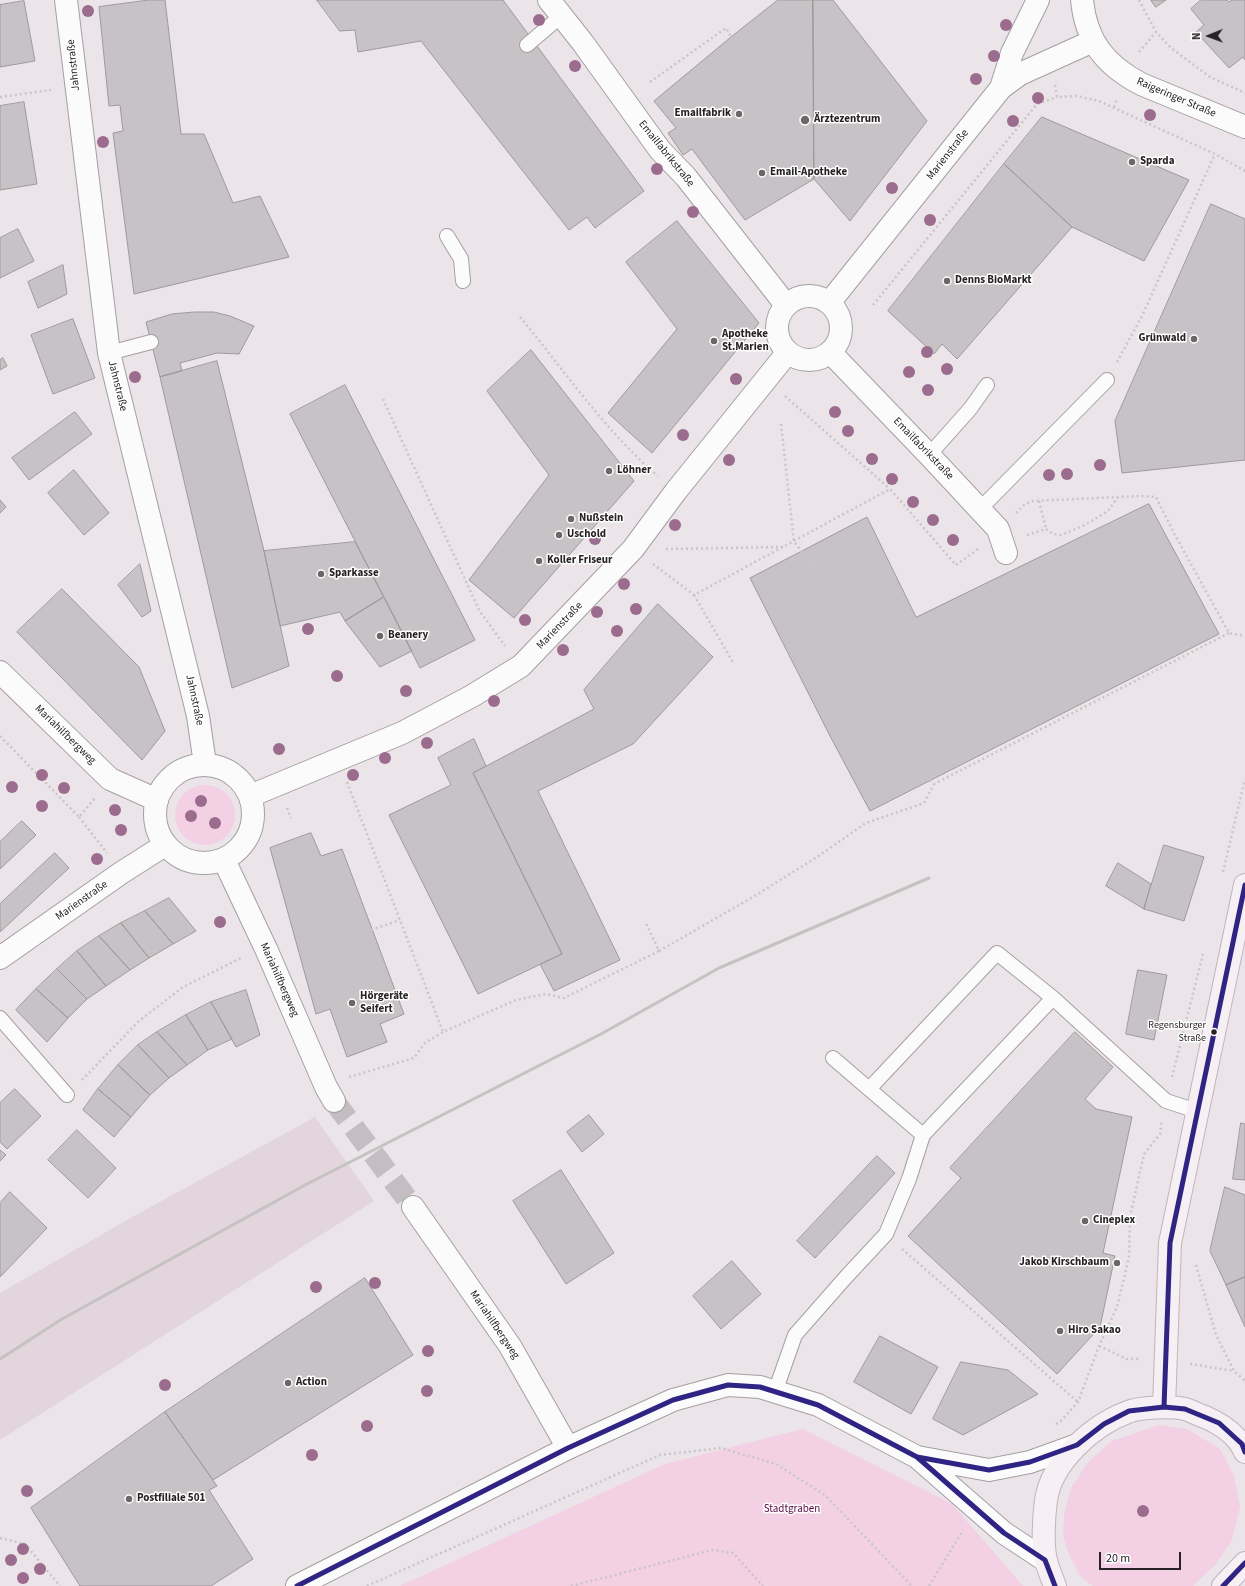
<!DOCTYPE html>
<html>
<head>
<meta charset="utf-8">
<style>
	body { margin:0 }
	#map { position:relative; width:1245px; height:1586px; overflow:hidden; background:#ebe4e8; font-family:"Source Sans 3",sans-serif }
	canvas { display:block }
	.north { position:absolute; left:1189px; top:16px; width:40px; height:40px; -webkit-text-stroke:3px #fff; paint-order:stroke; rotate:269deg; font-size:11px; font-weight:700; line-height:16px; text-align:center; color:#272225 }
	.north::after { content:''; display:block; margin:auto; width:14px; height:18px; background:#272225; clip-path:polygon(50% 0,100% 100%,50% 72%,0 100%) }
	.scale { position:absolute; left:1099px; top:1552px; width:82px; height:18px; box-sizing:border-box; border:2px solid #272225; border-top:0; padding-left:5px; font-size:12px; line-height:14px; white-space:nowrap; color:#272225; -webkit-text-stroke:3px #fff; paint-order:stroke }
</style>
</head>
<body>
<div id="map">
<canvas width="1245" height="1586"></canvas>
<div class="north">N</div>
<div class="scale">20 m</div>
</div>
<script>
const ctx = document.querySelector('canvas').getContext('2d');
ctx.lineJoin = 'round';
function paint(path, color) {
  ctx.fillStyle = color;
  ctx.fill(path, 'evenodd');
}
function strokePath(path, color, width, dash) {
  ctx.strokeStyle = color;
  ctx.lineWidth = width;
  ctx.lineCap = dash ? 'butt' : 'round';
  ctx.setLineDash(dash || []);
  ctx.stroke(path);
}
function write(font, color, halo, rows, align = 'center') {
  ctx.font = font + ' "Source Sans 3",sans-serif';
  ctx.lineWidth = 3;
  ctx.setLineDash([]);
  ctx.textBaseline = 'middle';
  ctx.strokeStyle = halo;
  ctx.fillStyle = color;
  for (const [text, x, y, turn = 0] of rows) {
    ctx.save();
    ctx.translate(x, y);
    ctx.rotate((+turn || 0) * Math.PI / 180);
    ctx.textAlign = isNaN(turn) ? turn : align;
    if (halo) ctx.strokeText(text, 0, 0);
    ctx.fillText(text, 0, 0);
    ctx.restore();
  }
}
paint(new Path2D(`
	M 315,1117 L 374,1201 L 0,1440 L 0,1293 L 134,1216 Z`), '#e2d5dc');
paint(new Path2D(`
	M175 815a30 30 0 1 1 60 0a30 30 0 1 1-60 0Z
	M 1159,1425 L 1187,1429 L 1220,1449 L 1234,1476 L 1240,1506 L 1232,1540 L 1216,1564 L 1193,1586 L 1093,1586 L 1081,1577 L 1069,1555 L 1063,1536 L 1064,1514 L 1071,1488 L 1089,1461 L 1112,1441 Z
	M 803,1429 L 952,1504 L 1023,1586 L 400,1586 L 665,1464 Z`), '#f3d0e4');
const building = new Path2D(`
	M 149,0 L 165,0 L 181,134 L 204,134 L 233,203 L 260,196 L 289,257 L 134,294 L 113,133 L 123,131 L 120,105 L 109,106 L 99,7 Z
	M 317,0 L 503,0 L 644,191 L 595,228 L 587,217 L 569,230 L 421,41 L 358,52 L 355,30 L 340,31 Z
	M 778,0 L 813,0 L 814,179 L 745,220 L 692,149 L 683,155 L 668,133 L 676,128 L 654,101 L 731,37 Z
	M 813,0 L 833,0 L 927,121 L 850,221 L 814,179 Z
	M 1151,0 L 1166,0 L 1156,7 Z
	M 1201,0 L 1227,0 L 1229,2 L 1232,0 L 1245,0 L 1245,60 L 1243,57 L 1229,68 L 1196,32 L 1204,25 L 1191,9 Z
	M 24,1 L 35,61 L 0,67 L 0,5 Z
	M 24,102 L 37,184 L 0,190 L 0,106 Z
	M 1042,117 L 1189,180 L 1144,261 L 1072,227 L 1004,164 Z
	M 1004,164 L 1072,227 L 957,359 L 942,344 L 934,354 L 888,311 Z
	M 1211,204 L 1245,219 L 1245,460 L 1122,473 L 1115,421 Z
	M 677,221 L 759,323 L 652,453 L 608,413 L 677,329 L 626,262 Z
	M 18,229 L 34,261 L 0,278 L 0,238 Z
	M 63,265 L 67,294 L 38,308 L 28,282 Z
	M 195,312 L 214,312 L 230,316 L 254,326 L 239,354 L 217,353 L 180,363 L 182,371 L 160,377 L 146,322 L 172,314 Z
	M 73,319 L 95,378 L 53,394 L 31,335 Z
	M 531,350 L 634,481 L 514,618 L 469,580 L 549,475 L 487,391 Z
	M 3,358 L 7,366 L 0,370 L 0,360 Z
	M 217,361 L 264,551 L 289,666 L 232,688 L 160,377 Z
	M 345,385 L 475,640 L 420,668 L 290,414 Z
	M 75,412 L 92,434 L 29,480 L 12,458 Z
	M 74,470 L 109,513 L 84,535 L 48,493 Z
	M 0,500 L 6,507 L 0,513 Z
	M 1149,504 L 1219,634 L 870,811 L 830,736 L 750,578 L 867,517 L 916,617 Z
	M 355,542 L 384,597 L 345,621 L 340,612 L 280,626 L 264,551 Z
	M 140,564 L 151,611 L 142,617 L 118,585 Z
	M 62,589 L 139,667 L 165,731 L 142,760 L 17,632 Z
	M 384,597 L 412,651 L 380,667 L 345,621 Z
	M 658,604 L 713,657 L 633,744 L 538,791 L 620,960 L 554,991 L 540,964 L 562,954 L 473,773 L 594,709 L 584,690 Z
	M 474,739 L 486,766 L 473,773 L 562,954 L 478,994 L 389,815 L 451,785 L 438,758 Z
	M 22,821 L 36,835 L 0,869 L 0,842 Z
	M 311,833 L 321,856 L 342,849 L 404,1014 L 380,1024 L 387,1042 L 347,1057 L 330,1009 L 316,1014 L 270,848 Z
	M 1164,845 L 1204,857 L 1184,921 L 1144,909 Z
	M 55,853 L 69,868 L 0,932 L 0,904 Z
	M 1118,863 L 1151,884 L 1144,909 L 1106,886 Z
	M 169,898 L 196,931 L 173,944 L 145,911 Z
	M 145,911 L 173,944 L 149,958 L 121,923 Z
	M 121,923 L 149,958 L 130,970 L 99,936 Z
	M 99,936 L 130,970 L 106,986 L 77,951 Z
	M 77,951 L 106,986 L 87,999 L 57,969 Z
	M 57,969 L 87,999 L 68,1018 L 36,989 Z
	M 1138,970 L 1167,975 L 1154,1040 L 1126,1034 Z
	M 36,989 L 68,1018 L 47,1042 L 16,1010 Z
	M 246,990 L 260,1035 L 236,1047 L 211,1002 Z
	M 211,1002 L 232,1039 L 208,1050 L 186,1015 Z
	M 186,1015 L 208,1050 L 187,1065 L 157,1032 Z
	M 157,1032 L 187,1065 L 169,1078 L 138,1045 Z
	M 1075,1032 L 1113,1067 L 1085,1099 L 1096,1109 L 1132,1117 L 1103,1253 L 1115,1256 L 1100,1327 L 1057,1374 L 908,1236 L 961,1178 L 950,1168 Z
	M 138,1045 L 169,1078 L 150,1095 L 118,1065 Z
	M 118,1065 L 150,1095 L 131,1117 L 98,1089 Z
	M 15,1089 L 41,1116 L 7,1149 L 0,1142 L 0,1103 Z
	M 98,1089 L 131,1117 L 114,1137 L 83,1110 Z
	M 589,1115 L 604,1134 L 582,1152 L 567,1132 Z
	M 1241,1123 L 1245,1124 L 1245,1180 L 1233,1179 Z
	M 77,1130 L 116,1168 L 88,1198 L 48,1160 Z
	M 0,1150 L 6,1155 L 0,1161 Z
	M 877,1156 L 895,1173 L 815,1258 L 797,1241 Z
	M 561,1170 L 614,1253 L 566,1284 L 513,1201 Z
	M 1225,1187 L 1245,1195 L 1245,1277 L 1226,1285 L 1210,1251 Z
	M 10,1192 L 47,1228 L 0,1277 L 0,1203 Z
	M 732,1261 L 761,1294 L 721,1329 L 693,1296 Z
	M 1245,1277 L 1245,1327 L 1226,1285 Z
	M 365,1278 L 413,1355 L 213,1480 L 165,1412 Z
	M 880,1336 L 938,1367 L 911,1414 L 854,1382 Z
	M 961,1362 L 1008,1370 L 1038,1394 L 963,1435 L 933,1419 Z
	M 165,1412 L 217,1486 L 209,1490 L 253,1559 L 211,1586 L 80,1586 L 31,1508 Z`);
paint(building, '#c7c2c5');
strokePath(building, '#9f999c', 1);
strokePath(new Path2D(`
	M 334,1101 L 413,1207`), '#c4bdc1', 22, [22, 11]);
const lane = new Path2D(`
	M 527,45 L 561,16
	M 447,236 L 461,259 L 463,281
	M 109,353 L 151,342
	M 929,455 L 970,409 L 987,385
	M 980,509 L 1107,380
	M 1053,998 L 1166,1101 L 1197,1111
	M 0,1018 L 67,1095
	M 833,1058 L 869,1089
	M 775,1392 L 795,1335 L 846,1277 L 886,1234 L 909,1179 L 923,1135 L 1053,998 L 997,953 L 869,1089 L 923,1135`);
const street = new Path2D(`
	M 549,0 L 583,43 L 660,150 L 686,177 L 786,305
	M 830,352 L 929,455 L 998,529 L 1006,553
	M 0,672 L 110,779 L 157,800
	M 224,860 L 267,951 L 326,1087 L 334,1101
	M 0,958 L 121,873 L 165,845
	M 413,1207 L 510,1346 L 568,1448`);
const secondary = new Path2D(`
	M 66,0 L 109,353 L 198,716 L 205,764
	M 1082,0 C 1086,41 1105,65 1141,84 L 1245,127
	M 1001,88 L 1012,53 L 1038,0
	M777 328a32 32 0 1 1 64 0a32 32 0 1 1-64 0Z
	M 829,303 L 1001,88 L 1020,74 L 1093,41
	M155 814a49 49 0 1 1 98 0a49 49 0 1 1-98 0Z
	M 250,796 L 402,733 L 472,696 L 521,666 L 633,549 L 676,491 L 788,352
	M 917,1457 L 989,1470 L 1030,1462 L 1077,1445
	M 297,1586 L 568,1448 L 673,1400 L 728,1385 L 760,1387 L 818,1405 L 917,1457 L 1004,1533 L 1045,1560`);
const primary = new Path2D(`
	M 1164,1407 L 1170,1243 L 1245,885
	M 1055,1586 C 1052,1578 1048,1569 1046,1560 C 1042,1545 1044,1515 1046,1500 C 1052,1461 1093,1425 1128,1412 C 1139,1407 1173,1406 1185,1409 C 1192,1411 1198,1415 1205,1417 C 1221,1424 1238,1435 1245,1452
	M 1223,1586 L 1245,1563`);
strokePath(lane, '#a59fa2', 16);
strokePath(street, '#a59fa2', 24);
strokePath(secondary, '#a59fa2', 24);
strokePath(primary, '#c1b4bb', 24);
strokePath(new Path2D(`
	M 1139,0 L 1156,32 L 1171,48 L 1210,77 L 1245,93
	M 1139,52 L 1156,32
	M 650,82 L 726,28 L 731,37
	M 1055,85 L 1057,97 L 1077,96 L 1099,101 L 1215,154 L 1245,171
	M 0,97 L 51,90
	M 1114,107 L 1117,98
	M 873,305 L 1037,104 L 1057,97
	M 520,317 C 565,371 604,430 658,476
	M 1117,362 L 1142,316 L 1215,154
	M 785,396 L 890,489
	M 383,399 L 479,610 L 505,646
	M 781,424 L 794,542 L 816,568
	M 1039,501 L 1046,529
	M 1016,513 L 1024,505 L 1032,501 L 1140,496 L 1156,497 L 1175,535 L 1229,633 L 1245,636
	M 1027,535 L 1046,529 L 1053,534 L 1061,535 L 1085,525 L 1108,511 L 1118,497
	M 666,549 L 783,547
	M 653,564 L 694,595 L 890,489 L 956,565 L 978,549
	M 694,595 L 734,664
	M 0,736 L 79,817 L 95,798
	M 930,780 L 934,784 L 1229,633
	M 347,782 L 443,1032
	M 287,808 L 291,818
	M 79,817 L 107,853
	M 1223,872 L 1245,779
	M 371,930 L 400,920
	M 659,951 L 753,897 L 817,857 L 866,823 L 924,803 L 934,784
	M 1179,1025 L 1185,1025
	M 349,1077 L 414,1058 L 425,1043 L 443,1032 L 516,1000 L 546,994 L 564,998 L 659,951 L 645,921
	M 1172,1077 L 1203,954
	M 82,1080 L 139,1021 L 183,987 L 243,957
	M 902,1249 L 1078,1402
	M 1196,1265 L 1216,1335 L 1234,1371 L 1245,1381
	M 1099,1346 L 1127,1359 L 1141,1359
	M 1190,1364 L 1234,1371
	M 1056,1424 L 1062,1420 L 1078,1402 L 1099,1346 L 1117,1307 L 1129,1257 L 1130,1217 L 1144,1154 L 1160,1134 L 1162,1121
	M 0,1538 L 25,1544 L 60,1586
	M 367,1586 L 660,1455 L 721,1448 L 776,1464 L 825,1495 L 912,1586
	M 571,1586 L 713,1550 L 733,1553 L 763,1586
	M 929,1586 L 963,1530`), '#c9c6c8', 2.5, [2, 3]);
strokePath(lane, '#fcfbfc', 14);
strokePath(street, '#fcfbfc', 22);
strokePath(secondary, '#fcfbfc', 22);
strokePath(primary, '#f6eff3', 22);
strokePath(new Path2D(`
	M 0,1359 L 62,1319 L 307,1184 L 601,1034 L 719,968 L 929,878`), '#c4c2c3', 3);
strokePath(new Path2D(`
	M 1164,1407 L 1170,1243 L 1245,885
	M 917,1457 L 989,1470 L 1030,1462 L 1077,1445 L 1104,1424 L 1129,1411 L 1164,1407 L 1185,1409 L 1219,1423 L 1242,1444 L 1245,1452
	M 297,1586 L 568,1448 L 673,1400 L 728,1385 L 760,1387 L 818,1405 L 917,1457 L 1004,1533 L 1045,1560 L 1055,1586
	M 1223,1586 L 1245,1563`), '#2f2483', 5);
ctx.fillStyle = '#9b6c8d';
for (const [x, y] of [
	[88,11],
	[539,20],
	[1006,25],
	[994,56],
	[575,66],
	[976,79],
	[1038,98],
	[1150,115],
	[1013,121],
	[103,142],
	[657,169],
	[892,188],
	[693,212],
	[930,220],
	[927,352],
	[947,369],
	[909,372],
	[135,377],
	[736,379],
	[928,390],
	[835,412],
	[848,431],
	[683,435],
	[872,459],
	[729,460],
	[1100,465],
	[1067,474],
	[1049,475],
	[892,479],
	[913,502],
	[933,520],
	[675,525],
	[595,539],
	[953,540],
	[624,584],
	[636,609],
	[597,612],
	[525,620],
	[308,629],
	[617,631],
	[563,650],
	[337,676],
	[406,691],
	[494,701],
	[427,743],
	[279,749],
	[385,758],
	[42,775],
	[353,775],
	[12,787],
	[64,788],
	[201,801],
	[42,806],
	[115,810],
	[191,816],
	[215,823],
	[121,830],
	[97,859],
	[220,922],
	[375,1283],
	[316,1287],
	[428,1351],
	[165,1385],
	[427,1391],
	[367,1426],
	[312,1455],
	[27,1491],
	[1143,1511],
	[23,1549],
	[11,1560],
	[40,1569],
	[23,1578]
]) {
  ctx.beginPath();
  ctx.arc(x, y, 6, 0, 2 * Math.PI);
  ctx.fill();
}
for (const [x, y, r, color] of [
	[739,114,4,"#6c6669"],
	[805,120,5,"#6c6669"],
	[1132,162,4,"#6c6669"],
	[762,173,4,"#6c6669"],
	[947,281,4,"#6c6669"],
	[1194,339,4,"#6c6669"],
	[714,341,4,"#6c6669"],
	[609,471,4,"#6c6669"],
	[571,519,4,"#6c6669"],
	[559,535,4,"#6c6669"],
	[539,561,4,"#6c6669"],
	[321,574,4,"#6c6669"],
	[380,636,4,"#6c6669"],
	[352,1003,4,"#6c6669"],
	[1214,1032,3.5,"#272225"],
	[1085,1221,4,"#6c6669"],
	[1117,1263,4,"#6c6669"],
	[1060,1331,4,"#6c6669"],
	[288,1383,4,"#6c6669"],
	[129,1499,4,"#6c6669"]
]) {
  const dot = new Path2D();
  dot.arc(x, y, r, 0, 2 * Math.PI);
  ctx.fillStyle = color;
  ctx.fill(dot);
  strokePath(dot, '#fff', 1.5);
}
write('10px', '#272225', '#fff', [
	["Regensburger",1206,1026],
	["Straße",1206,1039]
], 'right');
write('11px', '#272225', '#fff', [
	["Jahnstraße",74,65,-96],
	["Raigeringer Straße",1176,98,23],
	["Emailfabrikstraße",666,154,51],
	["Marienstraße",948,155,-52],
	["Jahnstraße",117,386,76],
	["Emailfabrikstraße",923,449,46],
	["Marienstraße",560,626,-46],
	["Jahnstraße",194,700,78],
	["Mariahilfbergweg",65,735,44],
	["Marienstraße",82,901,-35],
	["Mariahilfbergweg",279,980,66],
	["Mariahilfbergweg",494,1325,56]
]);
write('bold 11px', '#272225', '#fff', [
	["Emailfabrik",731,114,"right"],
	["Ärztezentrum",814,120],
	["Sparda",1140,162],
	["Email-Apotheke",770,173],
	["Denns BioMarkt",955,281],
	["Apotheke",722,335],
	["St.Marien",722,348],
	["Grünwald",1186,339,"right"],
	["Löhner",617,471],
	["Nußstein",579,519],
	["Uschold",567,535],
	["Koller Friseur",547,561],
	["Sparkasse",329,574],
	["Beanery",388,636],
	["Hörgeräte",360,997],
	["Seifert",360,1010],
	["Cineplex",1093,1221],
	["Jakob Kirschbaum",1109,1263,"right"],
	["Hiro Sakao",1068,1331],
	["Action",296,1383],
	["Postfiliale 501",137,1499]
], 'left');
write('11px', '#5a0943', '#fff', [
	["Stadtgraben",792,1510]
]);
</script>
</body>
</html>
